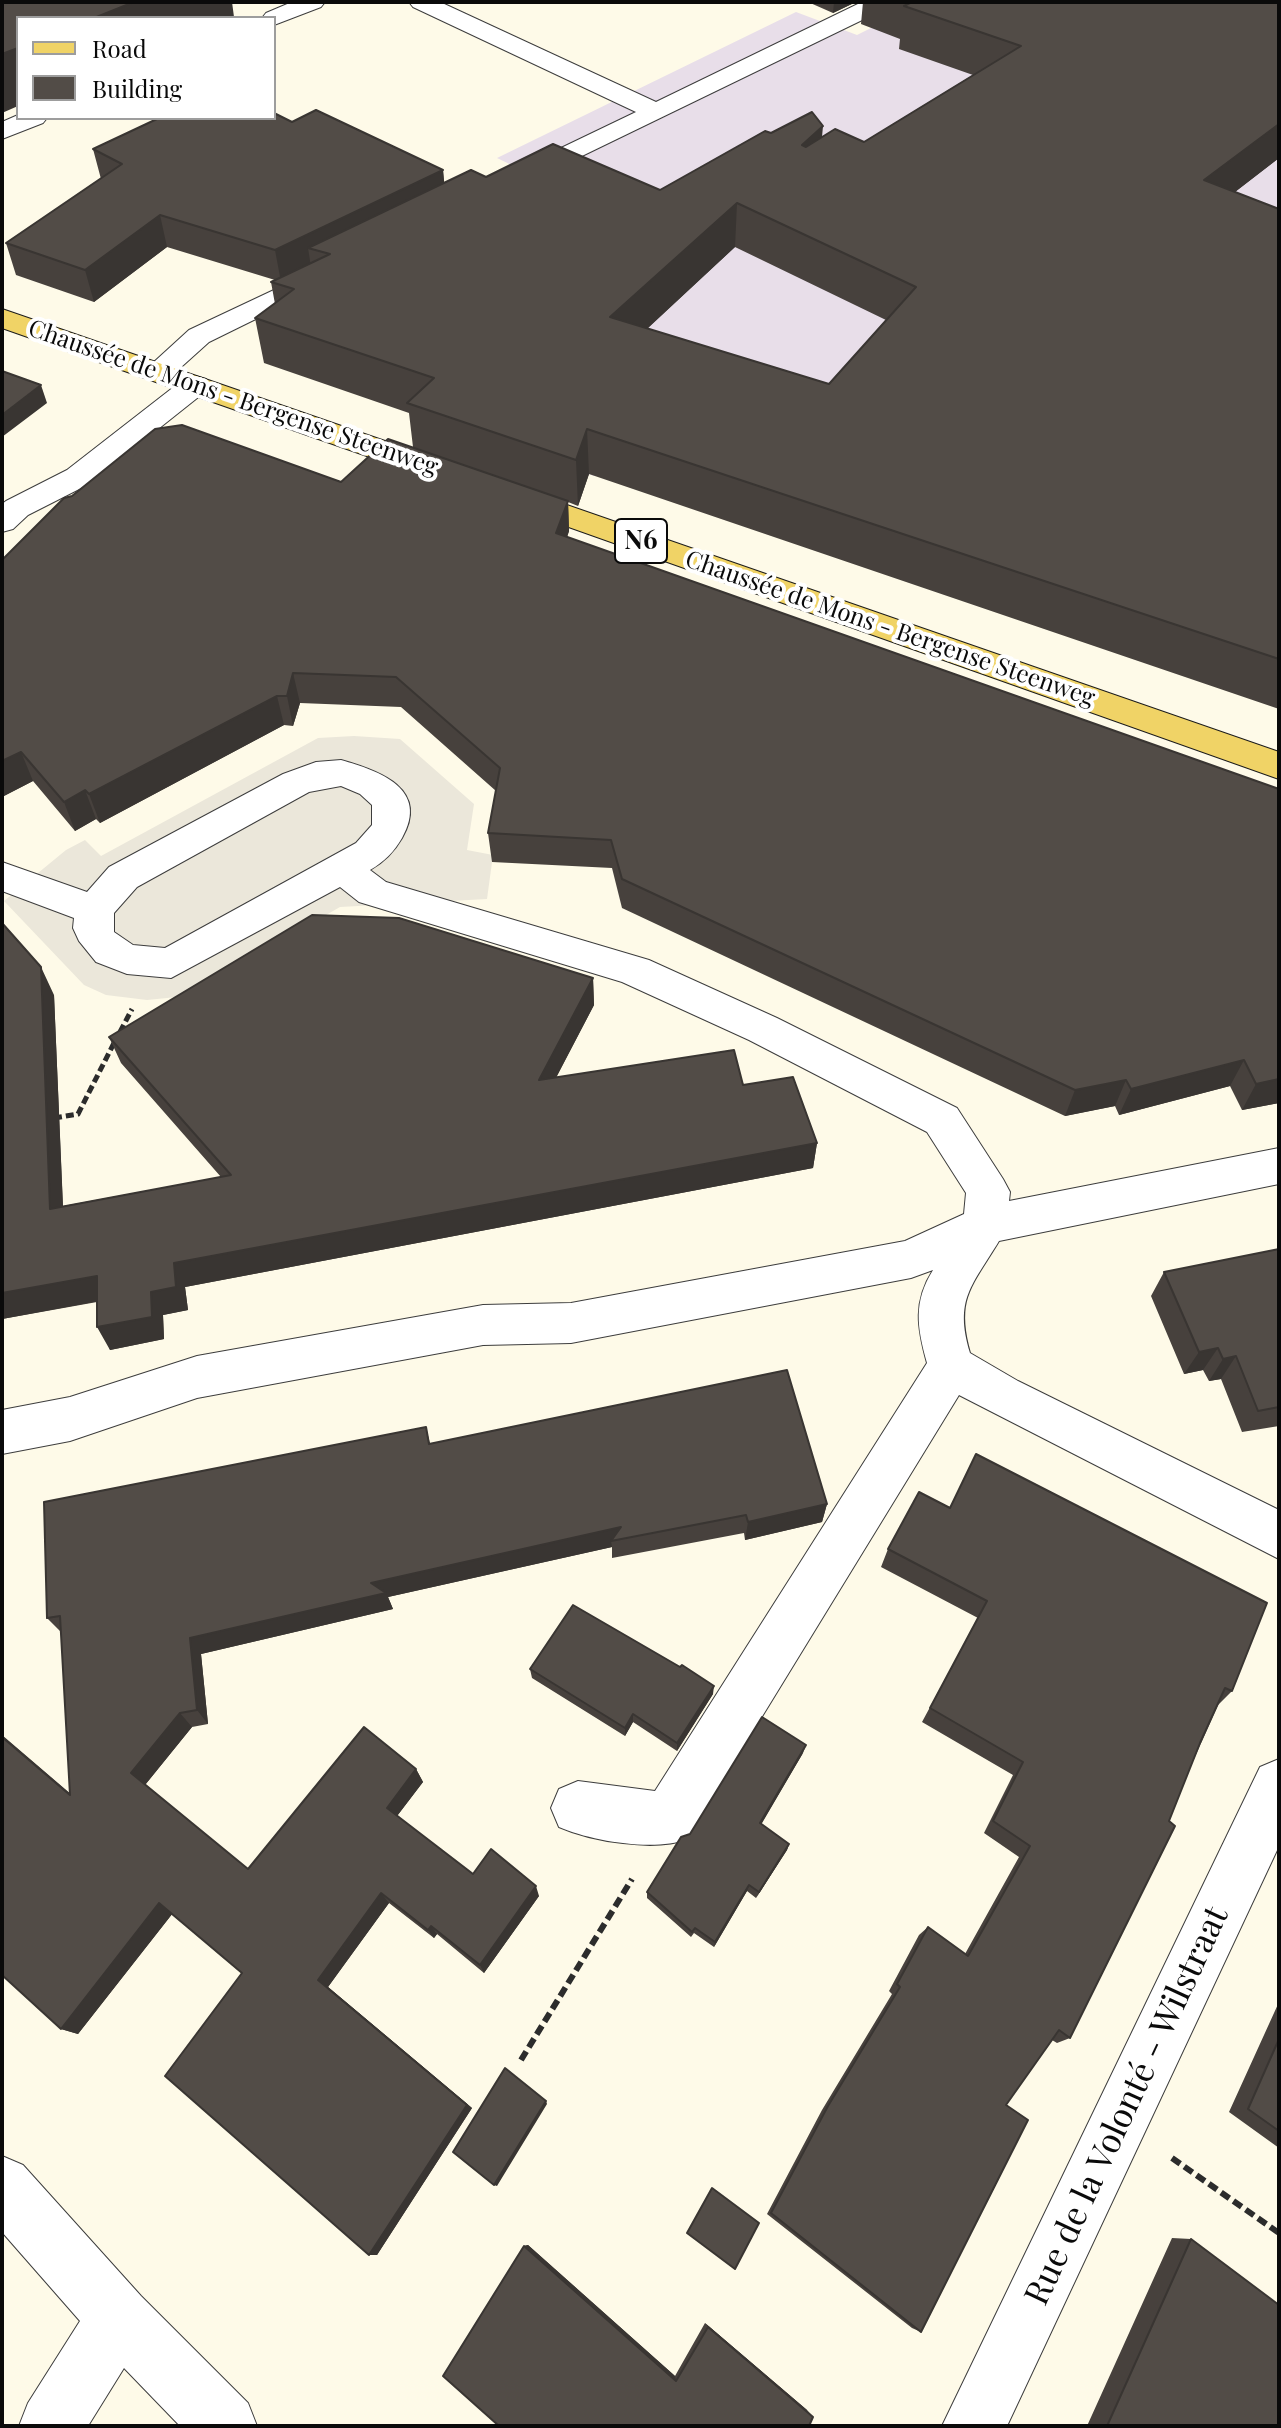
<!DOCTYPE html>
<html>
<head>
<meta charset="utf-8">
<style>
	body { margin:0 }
	#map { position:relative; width:1281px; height:2428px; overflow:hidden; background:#fefae8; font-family:"Playfair Display",serif }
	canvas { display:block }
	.frame { position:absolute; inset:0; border:4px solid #0a0a0a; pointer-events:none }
	.legend { position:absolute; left:16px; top:16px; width:260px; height:104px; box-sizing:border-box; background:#fff; border:2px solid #9d9d9d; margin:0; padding:10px 14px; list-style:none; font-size:24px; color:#0a0a0a }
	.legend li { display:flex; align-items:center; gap:16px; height:40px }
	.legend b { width:40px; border:2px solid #9d9d9d }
</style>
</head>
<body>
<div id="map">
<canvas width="1281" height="2428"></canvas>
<div class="frame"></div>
<ul class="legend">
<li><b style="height:10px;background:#f0d366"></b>Road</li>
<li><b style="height:22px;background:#524c47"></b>Building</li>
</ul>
</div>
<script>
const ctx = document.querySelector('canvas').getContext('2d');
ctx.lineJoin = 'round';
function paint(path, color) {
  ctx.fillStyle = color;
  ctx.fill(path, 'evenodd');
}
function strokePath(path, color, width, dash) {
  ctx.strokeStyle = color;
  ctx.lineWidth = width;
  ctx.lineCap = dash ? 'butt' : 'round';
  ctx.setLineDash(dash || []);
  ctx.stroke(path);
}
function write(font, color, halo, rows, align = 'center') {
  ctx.font = font + ' "Playfair Display",serif';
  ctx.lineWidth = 8;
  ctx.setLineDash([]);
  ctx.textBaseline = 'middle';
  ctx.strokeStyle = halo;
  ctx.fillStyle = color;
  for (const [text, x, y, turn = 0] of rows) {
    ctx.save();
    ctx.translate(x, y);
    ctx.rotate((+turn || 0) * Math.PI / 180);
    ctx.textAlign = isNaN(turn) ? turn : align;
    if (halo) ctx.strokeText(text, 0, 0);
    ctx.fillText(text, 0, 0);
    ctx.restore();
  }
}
paint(new Path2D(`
	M 1279,2 L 1279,545 L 815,441 L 644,423 L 594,476 L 567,467 L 578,376 L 717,264 L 497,158 L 796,12 L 857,35 L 893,17 Z`), '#e8dee9');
paint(new Path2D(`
	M 354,736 L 400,739 L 474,804 L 467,850 L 493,855 L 487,899 L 340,907 L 202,986 L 177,997 L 147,1000 L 106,995 L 84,985 L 4,901 L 66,850 L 85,840 L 101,856 L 318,738 Z`), '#ebe7da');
const minor = new Path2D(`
	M 292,2 L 325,2 L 321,7 L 274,25 L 274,18 L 262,18 L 266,13 Z
	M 409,2 L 440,2 L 656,102 L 862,2 L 893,2 L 889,7 L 518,187 L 509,185 L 505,179 L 509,173 L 636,112 L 413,7 Z
	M 18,115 L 18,118 L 47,118 L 43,123 L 2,139 L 2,122 Z
	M 327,265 L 337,267 L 341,273 L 337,279 L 209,342 L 169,378 L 147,378 L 143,372 L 189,330 Z
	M 195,376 L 206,379 L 210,385 L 206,391 L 89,484 L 28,515 L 13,529 L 2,532 L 2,504 L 6,501 L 67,470 L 184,379 Z
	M 341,760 C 380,771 430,789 402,838 C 394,852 384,862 370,870 L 386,882 L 649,960 L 777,1018 L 957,1108 L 1003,1179 L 1010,1192 L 1009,1201 L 1279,1148 L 1279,1184 L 999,1241 C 972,1286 954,1299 970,1353 L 1018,1381 L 1279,1510 L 1279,1559 L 959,1395 L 687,1839 C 655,1852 591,1841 559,1827 L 551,1808 L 559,1789 L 578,1781 L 655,1791 L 927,1363 C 917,1327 913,1302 933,1270 L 911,1278 L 571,1343 L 483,1345 L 197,1398 L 70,1441 L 2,1454 L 2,1410 L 70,1397 L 197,1356 L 483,1305 L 571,1303 L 905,1241 L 964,1214 L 966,1193 L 927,1132 L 749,1040 L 622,982 L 359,902 L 340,887 L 171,978 L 127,974 L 96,962 L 79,941 L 73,928 L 74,918 L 2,891 L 2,862 L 87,892 L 109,867 L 283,774 L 316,762 ZM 341,786 L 360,794 L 372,805 L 372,825 L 356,843 L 165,948 L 133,945 L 114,932 L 114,913 L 137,887 L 309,792 Z
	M 1279,1759 L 1279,1846 L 1007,2426 L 942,2426 L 1260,1767 Z
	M 2,2156 L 23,2165 L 141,2296 L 248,2403 L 257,2426 L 180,2426 L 124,2368 L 88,2426 L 19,2426 L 28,2403 L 80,2321 L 2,2232 Z`);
const major = new Path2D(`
	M 2,309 L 443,461 L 448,468 L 443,475 L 421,475 L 2,328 Z
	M 512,486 L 1279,752 L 1279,779 L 501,503 L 496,496 L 501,489 Z`);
strokePath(minor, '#3d3d3d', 2);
strokePath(major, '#1b1b1b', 2);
strokePath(new Path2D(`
	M 120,1032 L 132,1009
	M 54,1118 L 78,1114 L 115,1041`), '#2c2c2c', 5, [8, 4]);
strokePath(new Path2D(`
	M 521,2060 L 632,1879
	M 1172,2158 L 1279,2233`), '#2c2c2c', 6, [10, 5]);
paint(minor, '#fff');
paint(major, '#f0d366');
paint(new Path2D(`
	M 808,2 L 856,2 L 833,13 Z
	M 863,2 L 1279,2 L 1279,158 L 1235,192 L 1279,209 L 1279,709 L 589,474 L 578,506 L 568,502 L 569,531 L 567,537 L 1279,789 L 1279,1103 L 1242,1110 L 1230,1086 L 1119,1115 L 1115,1106 L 1065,1116 L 622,908 L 612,868 L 492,862 L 488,833 L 496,791 L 401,707 L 300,703 L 293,726 L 284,725 L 100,823 L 96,819 L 75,831 L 33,781 L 2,797 L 2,560 L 341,482 L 413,447 L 409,413 L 264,363 L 255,318 L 275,304 L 271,282 L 275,280 L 167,247 L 94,302 L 16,275 L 6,243 L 101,179 L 93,149 L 292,122 L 443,170 L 444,183 L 486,177 L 660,190 L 771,133 L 822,137 L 864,142 L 973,75 L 899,49 L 900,39 L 861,24 ZM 735,247 L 886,320 L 829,384 L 647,329 Z
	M 593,978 L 594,1005 L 556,1078 L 743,1085 L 817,1143 L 813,1168 L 185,1287 L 188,1310 L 163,1315 L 164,1339 L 110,1350 L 97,1302 L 2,1319 L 54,995 L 63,1206 L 221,1177 L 121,1063 L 109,1037 Z
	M 1279,1249 L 1279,1426 L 1242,1432 L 1221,1379 L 1209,1381 L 1203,1370 L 1184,1374 L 1151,1296 L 1164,1272 Z
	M 426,1427 L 430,1444 L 827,1504 L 822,1522 L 745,1540 L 744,1533 L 612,1558 L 612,1547 L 388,1597 L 393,1609 L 201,1654 L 208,1724 L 192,1727 L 145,1785 L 248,1869 L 416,1769 L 423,1782 L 397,1816 L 473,1874 L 539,1896 L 484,1973 L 437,1934 L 434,1938 L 389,1903 L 328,1987 L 472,2108 L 377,2255 L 242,1973 L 172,1914 L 78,2034 L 61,2029 L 70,1793 L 61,1632 L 47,1618 Z
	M 888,1549 L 1232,1691 L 1218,1705 L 1070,2038 L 1057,2043 L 1052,2040 L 1006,2105 L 921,2332 L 912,2328 L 767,2214 L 822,2110 L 892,1994 L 889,1991 L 919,1935 L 928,1927 L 965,1954 L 1019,1857 L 984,1833 L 1013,1775 L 922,1722 L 978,1618 L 881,1567 Z
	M 530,1669 L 713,1694 L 677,1751 L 633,1722 L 625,1736 L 532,1678 Z
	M 803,1753 L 761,1824 L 789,1844 L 787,1850 L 756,1898 L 747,1891 L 714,1947 L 694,1933 L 691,1937 L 647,1898 L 647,1892 L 690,1834 Z
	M 1279,2002 L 1279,2148 L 1229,2112 Z
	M 1172,2238 L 1191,2239 L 1279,2426 L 1087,2426 Z
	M 528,2245 L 675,2376 L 705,2323 L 807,2410 L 499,2426 L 524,2246 Z`), '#47413d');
paint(new Path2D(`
	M 134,2 L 232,2 L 234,17 L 94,18 Z
	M 834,2 L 856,2 L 833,13 Z
	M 18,48 L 18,106 L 2,113 L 2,54 Z
	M 1279,124 L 1279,158 L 1192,225 L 1204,180 Z
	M 823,126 L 819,170 L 802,145 Z
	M 443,170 L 446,201 L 330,254 L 308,248 L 311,267 L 281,282 L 275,250 Z
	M 737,203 L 735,247 L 611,362 L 610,317 Z
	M 160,215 L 167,247 L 94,302 L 85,270 Z
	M 41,385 L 47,403 L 2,437 L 2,415 Z
	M 587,429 L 589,474 L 578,506 L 576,460 Z
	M 568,501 L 569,531 L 558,564 L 556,533 Z
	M 293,673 L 300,703 L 293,726 L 287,696 Z
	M 277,696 L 284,725 L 100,823 L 89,794 Z
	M 21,752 L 33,781 L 2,797 L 2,761 Z
	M 85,790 L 96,819 L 75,831 L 64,802 Z
	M 41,967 L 54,995 L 64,1233 L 50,1209 Z
	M 593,978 L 594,1005 L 541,1106 L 539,1080 Z
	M 1244,1060 L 1230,1086 L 1119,1115 L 1131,1089 Z
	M 1279,1079 L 1279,1103 L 1242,1110 L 1256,1084 Z
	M 1126,1080 L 1115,1106 L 1065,1116 L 1075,1090 Z
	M 817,1143 L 813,1168 L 185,1287 L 188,1310 L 163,1315 L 164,1339 L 110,1350 L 97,1327 L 151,1292 L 174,1263 Z
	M 97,1276 L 110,1299 L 2,1319 L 2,1293 Z
	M 1218,1348 L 1203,1370 L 1184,1374 L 1199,1352 Z
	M 1236,1356 L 1221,1379 L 1209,1381 L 1223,1359 Z
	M 827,1504 L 822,1522 L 745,1540 L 748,1522 Z
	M 621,1527 L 611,1541 L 612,1547 L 388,1597 L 393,1609 L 201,1654 L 208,1724 L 197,1710 L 190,1638 L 371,1583 Z
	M 714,1686 L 713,1694 L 677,1751 L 677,1743 Z
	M 180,1713 L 192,1727 L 145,1785 L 131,1773 Z
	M 633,1714 L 633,1722 L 625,1736 L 625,1728 Z
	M 2,1735 L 86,1807 L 70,1795 L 2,1737 Z
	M 806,1745 L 803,1753 L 758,1830 L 760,1823 Z
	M 416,1769 L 423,1782 L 394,1820 L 387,1808 Z
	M 789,1844 L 787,1850 L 756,1898 L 759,1892 Z
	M 749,1885 L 747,1891 L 714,1947 L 715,1942 Z
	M 536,1886 L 539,1896 L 484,1973 L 480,1965 Z
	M 381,1893 L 389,1903 L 328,1987 L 472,2108 L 377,2255 L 369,2255 L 318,1980 Z
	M 159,1903 L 173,1913 L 78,2034 L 61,2029 Z
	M 431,1926 L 437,1934 L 434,1938 L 428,1930 Z
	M 546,2101 L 547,2104 L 497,2186 L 494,2185 Z
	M 528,2245 L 675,2376 L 676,2381 L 524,2246 Z
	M 705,2323 L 807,2410 L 813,2417 L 708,2327 Z`), '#393532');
const building = new Path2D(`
	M 2,2 L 134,2 L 94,18 L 18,18 L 18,48 L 2,54 Z
	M 912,2 L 1279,2 L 1279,124 L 1204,180 L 1279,209 L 1279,659 L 587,429 L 576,460 L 407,403 L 434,378 L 255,318 L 294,289 L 271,282 L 330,254 L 308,248 L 471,170 L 486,177 L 553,144 L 660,190 L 765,131 L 771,133 L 812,112 L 823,126 L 802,145 L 806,147 L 835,129 L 864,142 L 1021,46 L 904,6 ZM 737,203 L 916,287 L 829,384 L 610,317 Z
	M 316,110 L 443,170 L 275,250 L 160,215 L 85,270 L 6,243 L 122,164 L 93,149 L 159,118 L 274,118 L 274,113 L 292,122 Z
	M 2,371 L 41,385 L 2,415 Z
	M 182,425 L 341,482 L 388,439 L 568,501 L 556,533 L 1279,789 L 1279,1079 L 1256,1084 L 1244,1060 L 1131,1089 L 1126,1080 L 1075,1090 L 622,879 L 611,840 L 488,833 L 500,768 L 396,677 L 293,673 L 287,696 L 277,696 L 89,794 L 85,790 L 64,802 L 21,752 L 2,761 L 2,560 L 64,498 L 72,496 L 155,429 Z
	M 312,915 L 399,918 L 593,978 L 539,1080 L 734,1050 L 743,1085 L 793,1077 L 817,1143 L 174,1263 L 176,1287 L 151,1292 L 152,1317 L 97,1327 L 97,1276 L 2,1293 L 2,923 L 41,967 L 50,1209 L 231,1175 L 109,1037 Z
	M 1279,1249 L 1279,1407 L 1258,1411 L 1236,1356 L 1223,1359 L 1218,1348 L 1199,1352 L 1164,1272 Z
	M 787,1370 L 827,1504 L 748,1522 L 746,1515 L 611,1541 L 621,1527 L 371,1583 L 386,1593 L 190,1638 L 197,1710 L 180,1713 L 131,1773 L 248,1869 L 364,1727 L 416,1769 L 387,1808 L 473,1874 L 491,1849 L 536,1886 L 480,1965 L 431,1926 L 428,1930 L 381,1893 L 318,1980 L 467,2105 L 369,2255 L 165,2076 L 242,1973 L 159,1903 L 61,2029 L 2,1975 L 2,1737 L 70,1795 L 60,1616 L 47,1618 L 44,1502 L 426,1427 L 429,1444 Z
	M 976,1454 L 1267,1603 L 1232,1691 L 1225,1688 L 1200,1743 L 1169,1821 L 1175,1826 L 1070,2038 L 1059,2030 L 1006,2105 L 1028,2120 L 921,2332 L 771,2213 L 828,2106 L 900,1987 L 897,1984 L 928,1927 L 968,1956 L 1030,1846 L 993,1821 L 1023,1762 L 930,1708 L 987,1601 L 888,1549 L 919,1492 L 950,1508 Z
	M 573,1605 L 680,1667 L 682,1665 L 714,1686 L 677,1743 L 633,1714 L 625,1728 L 530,1669 Z
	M 762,1717 L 806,1745 L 760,1823 L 789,1844 L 759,1892 L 749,1885 L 715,1942 L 695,1928 L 692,1932 L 647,1892 L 681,1837 L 690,1834 Z
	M 1279,2039 L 1279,2131 L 1248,2109 Z
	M 505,2068 L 546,2101 L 494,2185 L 453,2152 Z
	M 712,2188 L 759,2223 L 735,2269 L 687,2233 Z
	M 1191,2239 L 1279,2305 L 1279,2426 L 1107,2426 Z
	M 524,2246 L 676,2381 L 708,2327 L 813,2417 L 809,2426 L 499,2426 L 443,2376 Z`);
paint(building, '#524c47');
strokePath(building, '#393532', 2);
write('24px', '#0a0a0a', '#fff', [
	["Chaussée de Mons - Bergense Steenweg",233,398,19],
	["Chaussée de Mons - Bergense Steenweg",890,629,19]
]);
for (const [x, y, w] of [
	[641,541,52]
]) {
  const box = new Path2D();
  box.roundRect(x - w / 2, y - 22, w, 44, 6);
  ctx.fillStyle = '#fff';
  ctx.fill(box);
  strokePath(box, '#0a0a0a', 2);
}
write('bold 26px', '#0a0a0a', null, [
	["N6",641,541]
]);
write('34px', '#0a0a0a', '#fff', [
	["Rue de la Volonté - Wilstraat",1127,2106,-65]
]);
</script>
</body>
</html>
